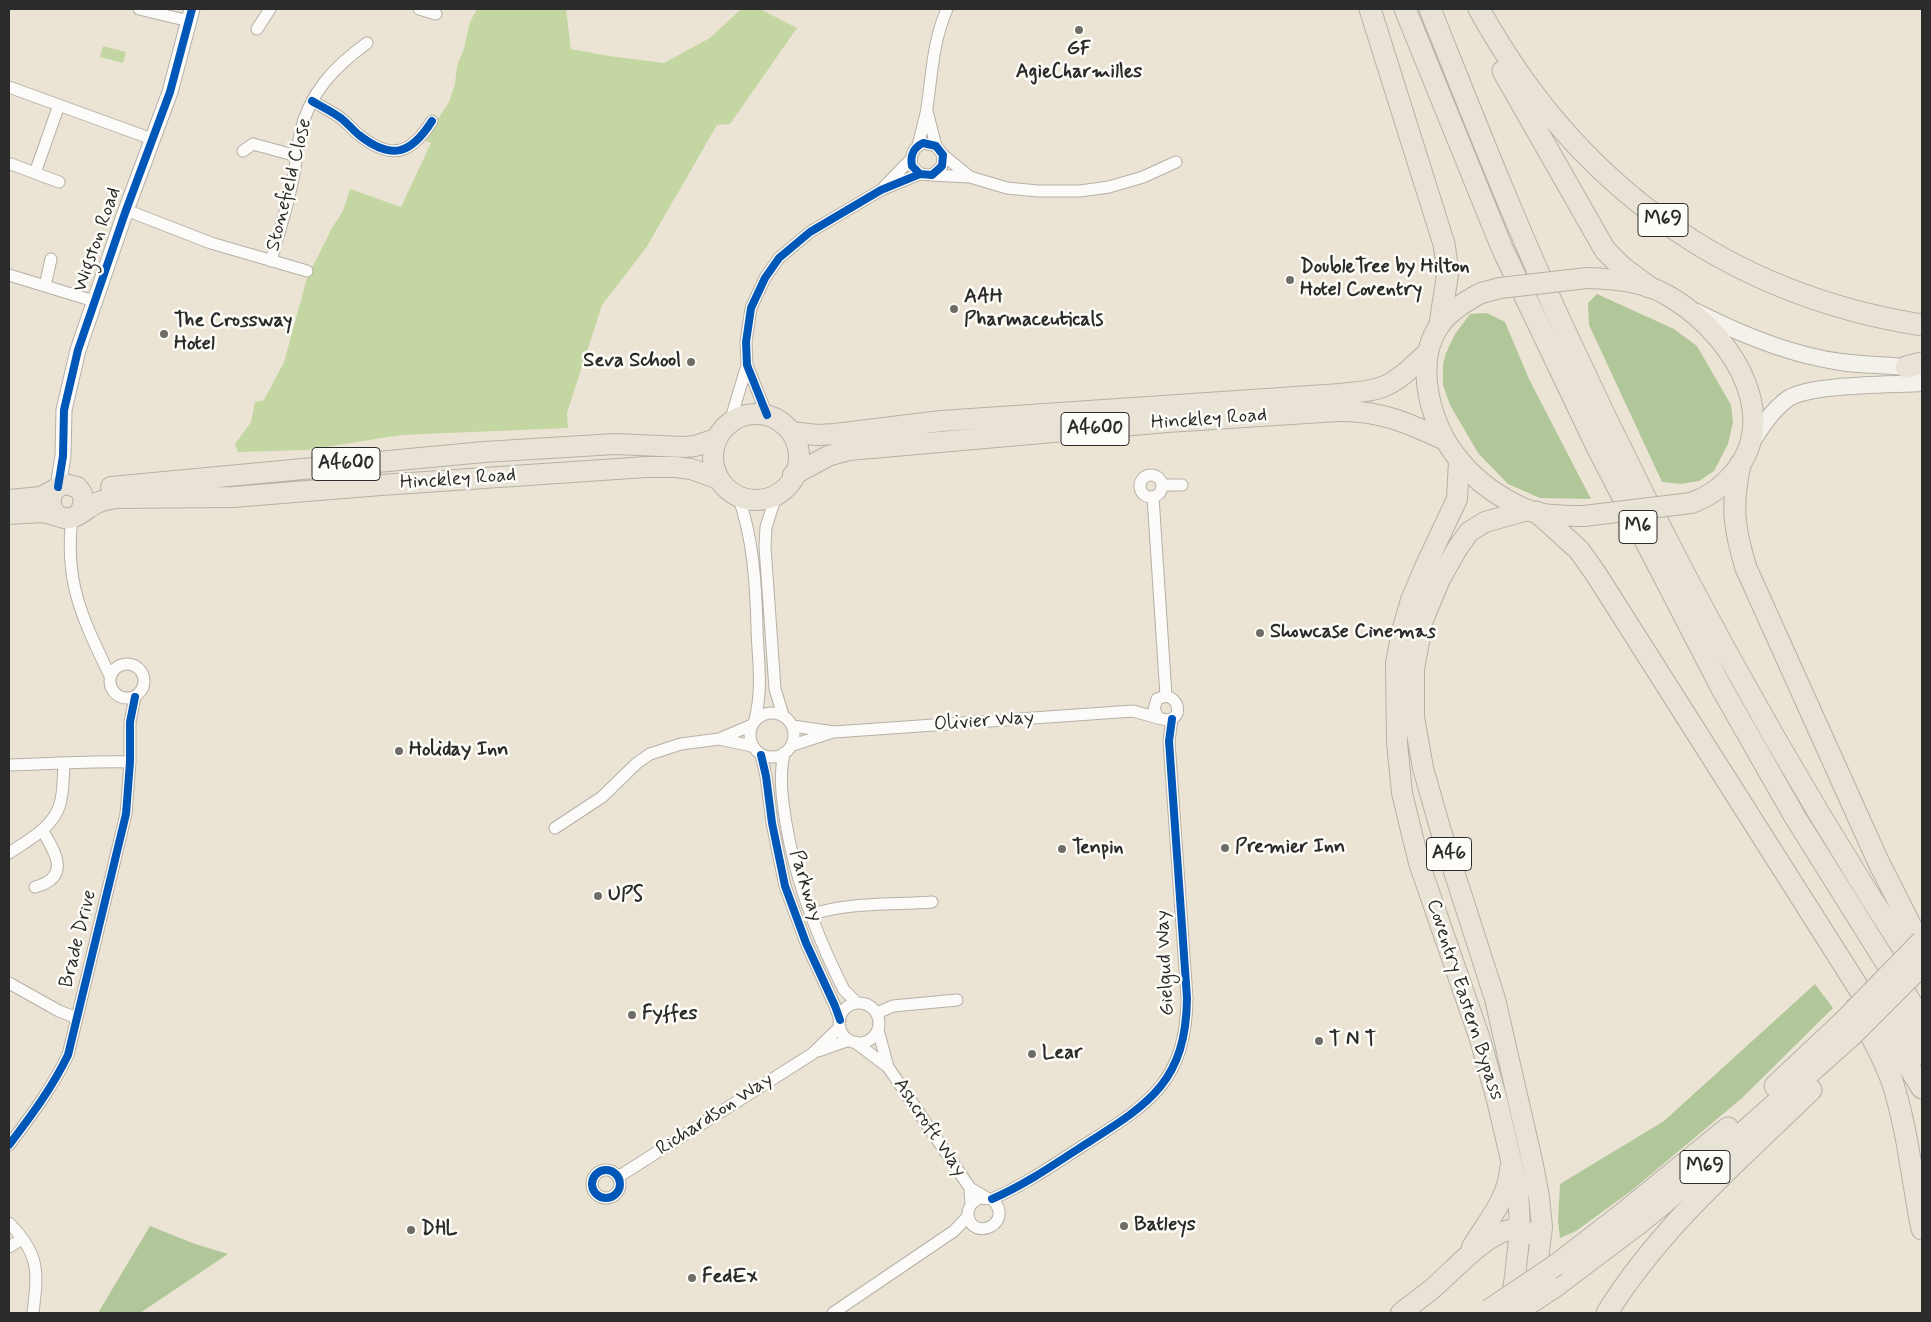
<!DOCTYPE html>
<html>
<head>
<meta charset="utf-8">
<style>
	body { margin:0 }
	#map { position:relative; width:1931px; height:1322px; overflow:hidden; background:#ebe4d5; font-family:Mynerve,sans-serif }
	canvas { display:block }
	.frame { position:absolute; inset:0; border:10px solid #2b2b2b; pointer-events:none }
</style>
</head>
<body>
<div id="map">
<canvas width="1931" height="1322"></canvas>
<div class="frame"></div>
</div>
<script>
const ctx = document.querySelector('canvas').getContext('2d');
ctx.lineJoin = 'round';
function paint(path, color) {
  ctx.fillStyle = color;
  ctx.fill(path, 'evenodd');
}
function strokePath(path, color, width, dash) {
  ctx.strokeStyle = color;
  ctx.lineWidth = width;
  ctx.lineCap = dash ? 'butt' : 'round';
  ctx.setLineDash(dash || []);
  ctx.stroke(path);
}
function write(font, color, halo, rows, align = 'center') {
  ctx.font = font + ' Mynerve,sans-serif';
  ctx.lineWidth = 5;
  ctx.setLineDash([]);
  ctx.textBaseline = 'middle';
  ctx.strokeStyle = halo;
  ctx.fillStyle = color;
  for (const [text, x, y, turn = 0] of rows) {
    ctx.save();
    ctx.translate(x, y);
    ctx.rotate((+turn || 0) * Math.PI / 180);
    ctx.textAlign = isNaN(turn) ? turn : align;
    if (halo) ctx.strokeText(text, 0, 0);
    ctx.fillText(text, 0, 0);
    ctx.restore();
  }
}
paint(new Path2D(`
	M 477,9 L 566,9 L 571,49 L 609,56 L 664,63 L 710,38 L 741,9 L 760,9 L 797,28 L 730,124 L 717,125 L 646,248 L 602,305 L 567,413 L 568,428 L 401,435 L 307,450 L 238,452 L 235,444 L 251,422 L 255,402 L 264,400 L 284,362 L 307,278 L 332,228 L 343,211 L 350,189 L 401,207 L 431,143 L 424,140 L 449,102 L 455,84 L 457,66 L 464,48 L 470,22 Z
	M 103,46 L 126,52 L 123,63 L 100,57 Z`), '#c4d7a2');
paint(new Path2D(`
	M 1597,294 L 1674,329 L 1697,346 L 1731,405 L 1733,422 L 1728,444 L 1714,471 L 1699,481 L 1681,484 L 1662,482 L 1589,325 L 1588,303 Z
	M 1487,313 L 1505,322 L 1529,379 L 1591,499 L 1540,498 L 1508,484 L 1478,453 L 1450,405 L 1443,385 L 1443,364 L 1446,353 L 1455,334 L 1470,314 Z
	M 1815,984 L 1833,1008 L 1742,1098 L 1631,1191 L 1576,1231 L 1560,1238 L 1558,1221 L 1560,1184 L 1664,1121 Z
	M 150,1226 L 195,1244 L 228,1254 L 140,1313 L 98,1313 Z`), '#b2c799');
const minor = new Path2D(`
	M 139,9 L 189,21
	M 419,9 L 436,14
	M 257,29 L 270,9
	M 9,87 L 152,139
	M 312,101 C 322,107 333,112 342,119 C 348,124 353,130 359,135 C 392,161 411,154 432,121
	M 927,111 L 936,146
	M 918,145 C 921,133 925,120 927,108 C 932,73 933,41 947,9
	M 243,151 L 253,144 L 297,156
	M 943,155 L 970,177
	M 11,164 L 59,182
	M 35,173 L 59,105
	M 932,175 L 970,177 L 1007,188 L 1038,191 L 1080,191 L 1109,187 L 1143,177 L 1176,162
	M 884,187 L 911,159
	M 126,210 L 211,243 L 307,271
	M 271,261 C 278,235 287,209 292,183 C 296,167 297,150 300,134 C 309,93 334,67 367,43
	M 9,275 L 94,301
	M 45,286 L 51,259
	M 767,415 L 747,365 L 746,342 L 751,308 L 765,278 L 779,258 L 810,232 L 881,190 L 920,174 L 932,175 L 942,166 L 943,155 L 936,146 L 923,143 C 913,148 910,155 912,166 L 920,174
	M 730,422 L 747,365
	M1140 486a11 11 0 1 1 22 0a11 11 0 1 1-22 0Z
	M 1162,485 L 1182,485
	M 738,496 C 753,537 756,584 757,628 C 758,662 763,686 755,720
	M 776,496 L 766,527 L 765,547 L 775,689 L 783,715
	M 1153,497 L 1166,696
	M 72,518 C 64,583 83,619 110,676
	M110 681a17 17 0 1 1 34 0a17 17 0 1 1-34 0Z
	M750 735a22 22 0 1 1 44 0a22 22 0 1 1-44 0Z
	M 793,726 L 834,732 L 1133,711 C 1140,713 1164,720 1168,720 C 1183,717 1179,699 1166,696 L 1157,699 L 1154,709 L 1157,716
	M 719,739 L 752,746
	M 793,745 L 830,733
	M 784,753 C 779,776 782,799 786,823 C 795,878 814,929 839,980 L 844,990 L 857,1003
	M 761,755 L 766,776 L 772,823 L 785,886 L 806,943 L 835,1006 L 840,1020
	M 9,765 C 49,764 89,761 130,762
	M 555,828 L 602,797 L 637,763 L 650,754 L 681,744 L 719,739 L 752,725
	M 9,853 C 27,841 51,829 59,807 C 64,794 63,777 64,764
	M 35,887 C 71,877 56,853 42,830
	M 810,915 C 846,902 893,905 932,902
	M 9,983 L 59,1011 L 77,1018
	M839 1023a20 20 0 1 1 40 0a20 20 0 1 1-40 0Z
	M 877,1013 L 893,1006 L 957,1000
	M 878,1030 L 888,1067 L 970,1188 L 987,1198
	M 855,1042 L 888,1067
	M 818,1051 L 849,1040
	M 9,1145 C 31,1116 52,1088 68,1055 L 126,814 L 130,762 L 130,722 L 135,697
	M592 1184a14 14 0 1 1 28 0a14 14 0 1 1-28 0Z
	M 618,1177 L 812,1054 L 840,1027
	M 970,1188 C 970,1193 971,1199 971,1204 C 970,1208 967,1211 968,1215 C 972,1243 1016,1223 992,1199 L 979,1198 L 971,1204
	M 992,1199 C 1024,1185 1052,1166 1081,1147 C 1147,1105 1186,1084 1187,998 L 1169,741 L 1172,719
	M 9,1223 C 40,1254 38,1272 33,1313
	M 9,1247 L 22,1239
	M 833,1313 L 954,1231 L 968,1216`);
const tertiary = new Path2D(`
	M 58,487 L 63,456 L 64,410 L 78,350 L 125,213 L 170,92 L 192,9`);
const secondary = new Path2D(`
	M 1697,312 C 1742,335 1790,355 1841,362 C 1866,366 1892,364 1918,369
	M 1752,442 C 1762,426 1773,409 1789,398 C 1812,384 1892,385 1922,383`);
const trunk = new Path2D(`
	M 1587,278 C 1613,279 1642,281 1665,294 C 1723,325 1786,411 1734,473 C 1722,487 1709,497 1691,503
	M 1481,293 C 1466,301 1449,311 1439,326 C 1413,365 1431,427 1460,461 C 1477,482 1502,499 1527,510 C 1542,516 1568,516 1584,516
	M713 457a43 43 0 1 1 86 0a43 43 0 1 1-86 0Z
	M 792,432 L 817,435 L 835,434 L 941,421 L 1340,394 C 1355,392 1373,392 1387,385 C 1402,378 1415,364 1427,353
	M 1459,460 L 1457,499 L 1425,567 L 1411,600 L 1402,631 L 1396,663 L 1397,743 L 1402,793 L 1419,863 L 1480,1039 L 1497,1100 L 1518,1190 L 1520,1229 L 1515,1277 L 1510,1306
	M 793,475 L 828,456 L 849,450 L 1167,422 L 1338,411 C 1379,410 1408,423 1445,440
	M 111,487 L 484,452 L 615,444 L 684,447 L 695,446 L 716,439
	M 9,500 L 41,497 L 54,490
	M 1528,510 L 1485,522 L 1469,532 L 1457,549 L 1440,579 L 1423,620 L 1414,669 L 1414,717 L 1423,768 L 1440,828 L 1495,999 L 1533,1165 L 1539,1197 L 1542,1227 L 1534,1292
	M 9,514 L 43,512 L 58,516
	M 79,514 C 85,504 86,496 77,487 L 65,484 C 44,489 47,521 70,518 C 79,517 88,507 97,503 C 103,500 109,499 116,498 L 233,497 L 381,485 L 646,467 L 675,467 L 691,469 L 719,479
	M 1472,1247 C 1487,1222 1508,1199 1510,1169
	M 1401,1313 C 1411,1305 1422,1297 1432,1289 C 1452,1272 1483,1236 1509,1230 C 1517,1228 1524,1230 1531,1234`);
const motorway = new Path2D(`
	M 1370,9 L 1444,244 L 1448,271 L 1440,324
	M 1405,9 L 1502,248 L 1598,449 L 1721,687 L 1795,817 L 1922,1020
	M 1430,9 C 1473,116 1515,224 1564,329 C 1666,551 1784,766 1917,970
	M 1479,9 C 1575,183 1725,294 1922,325
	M 1503,71 L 1605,250 L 1622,267 L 1649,287
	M 1906,367 L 1922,363
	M 1740,465 C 1731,506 1734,529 1746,568 L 1878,861 L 1922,948
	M 1537,512 L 1579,550 L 1596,574 L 1922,1088
	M 1881,983 L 1922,1054
	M 1856,1008 C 1869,1032 1883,1056 1892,1081 C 1908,1130 1912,1180 1922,1229
	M 1775,1086 L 1842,1023
	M 1556,1265 L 1626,1211 L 1728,1128
	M 1553,1288 L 1638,1224 L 1664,1203 L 1850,1037
	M 1607,1313 C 1660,1227 1739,1160 1811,1090`);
strokePath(minor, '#b5b1a7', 13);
strokePath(tertiary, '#b5b1a7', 17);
strokePath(secondary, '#b5b1a7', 18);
strokePath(trunk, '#b5b1a7', 22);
strokePath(motorway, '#b5b1a7', 23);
strokePath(minor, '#fcfbf9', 11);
strokePath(tertiary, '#fcfbf9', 15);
strokePath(secondary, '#f4f1ea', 16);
strokePath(trunk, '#e9e2d6', 20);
strokePath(motorway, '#e9e2d6', 21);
const trunkBridge = new Path2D(`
	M 1481,293 L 1500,288 L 1587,278
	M 1584,516 L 1691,503`);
const motorwayBridge = new Path2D(`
	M 1842,1023 L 1922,941
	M 1850,1037 L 1922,965
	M 1489,1310 L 1556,1265
	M 1515,1313 L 1553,1288`);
strokePath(trunkBridge, '#b5b1a7', 22, []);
strokePath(motorwayBridge, '#b5b1a7', 23, []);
strokePath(trunkBridge, '#e9e2d6', 20);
strokePath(motorwayBridge, '#e9e2d6', 21);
strokePath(new Path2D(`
	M 312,101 C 322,107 333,112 342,119 C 348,124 353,130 359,135 C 392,161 411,154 432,121
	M 767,415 L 747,365 L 746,342 L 751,308 L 765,278 L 779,258 L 810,232 L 881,190 L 920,174 L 932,175 L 942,166 L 943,155 L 936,146 L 923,143 C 913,148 910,155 912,166 L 920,174
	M 58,487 L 63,456 L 64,410 L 78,350 L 125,213 L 170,92 L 192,9
	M 761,755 L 766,776 L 772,823 L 785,886 L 806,943 L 835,1006 L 840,1020
	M 9,1145 C 31,1116 52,1088 68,1055 L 126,814 L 130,762 L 130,722 L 135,697
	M592 1184a14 14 0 1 1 28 0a14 14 0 1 1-28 0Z
	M 992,1199 C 1024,1185 1052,1166 1081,1147 C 1147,1105 1186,1084 1187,998 L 1169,741 L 1172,719`), '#0057b8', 8);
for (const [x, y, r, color] of [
	[1079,30,5,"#6e6c66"],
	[1290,280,5,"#6e6c66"],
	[954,309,5,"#6e6c66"],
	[164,334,5,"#6e6c66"],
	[691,362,5,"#6e6c66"],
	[1260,633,5,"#6e6c66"],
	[399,751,5,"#6e6c66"],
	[1225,848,5,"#6e6c66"],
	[1062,849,5,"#6e6c66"],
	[598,896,5,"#6e6c66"],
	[632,1015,5,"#6e6c66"],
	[1319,1041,5,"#6e6c66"],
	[1032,1054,5,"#6e6c66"],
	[1124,1226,5,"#6e6c66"],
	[411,1230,5,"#6e6c66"],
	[692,1278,5,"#6e6c66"]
]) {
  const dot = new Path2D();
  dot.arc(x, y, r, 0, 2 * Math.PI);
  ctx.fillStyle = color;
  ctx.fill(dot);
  strokePath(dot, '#fdfcf7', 2);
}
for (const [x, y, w] of [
	[1663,220,50],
	[1095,429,68],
	[346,464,68],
	[1638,527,38],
	[1449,854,45],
	[1705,1167,50]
]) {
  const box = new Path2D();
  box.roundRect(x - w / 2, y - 16.5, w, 33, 4);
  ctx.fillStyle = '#fdfcf7';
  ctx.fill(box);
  strokePath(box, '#2b2b2b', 1);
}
write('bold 19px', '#2b2b2b', null, [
	["M69",1663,220],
	["A4600",1095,429],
	["A4600",346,464],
	["M6",1638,527],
	["A46",1449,854],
	["M69",1705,1167]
]);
write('bold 20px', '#2b2b2b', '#fdfcf7', [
	["GF",1079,50,"center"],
	["AgieCharmilles",1079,73,"center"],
	["DoubleTree by Hilton",1300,268],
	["Hotel Coventry",1300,291],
	["AAH",964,298],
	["Pharmaceuticals",964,321],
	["The Crossway",174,322],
	["Hotel",174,345],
	["Seva School",681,362,"right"],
	["Showcase Cinemas",1270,633],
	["Holiday Inn",409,751],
	["Premier Inn",1235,848],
	["Tenpin",1072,849],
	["UPS",608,896],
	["Fyffes",642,1015],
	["T N T",1329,1041],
	["Lear",1042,1054],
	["Batleys",1134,1226],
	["DHL",421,1230],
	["FedEx",702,1278]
], 'left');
write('20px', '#2b2b2b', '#fdfcf7', [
	["Stonefield Close",290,185,-76],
	["Wigston Road",98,240,-71],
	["Hinckley Road",1209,420,-4],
	["Hinckley Road",458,480,-4],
	["Olivier Way",984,722,-4],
	["Parkway",805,886,73],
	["Brade Drive",79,939,-76],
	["Gielgud Way",1166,963,-93],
	["Coventry Eastern Bypass",1464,1000,72],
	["Richardson Way",715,1115,-33],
	["Ashcroft Way",929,1128,56]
]);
</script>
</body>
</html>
